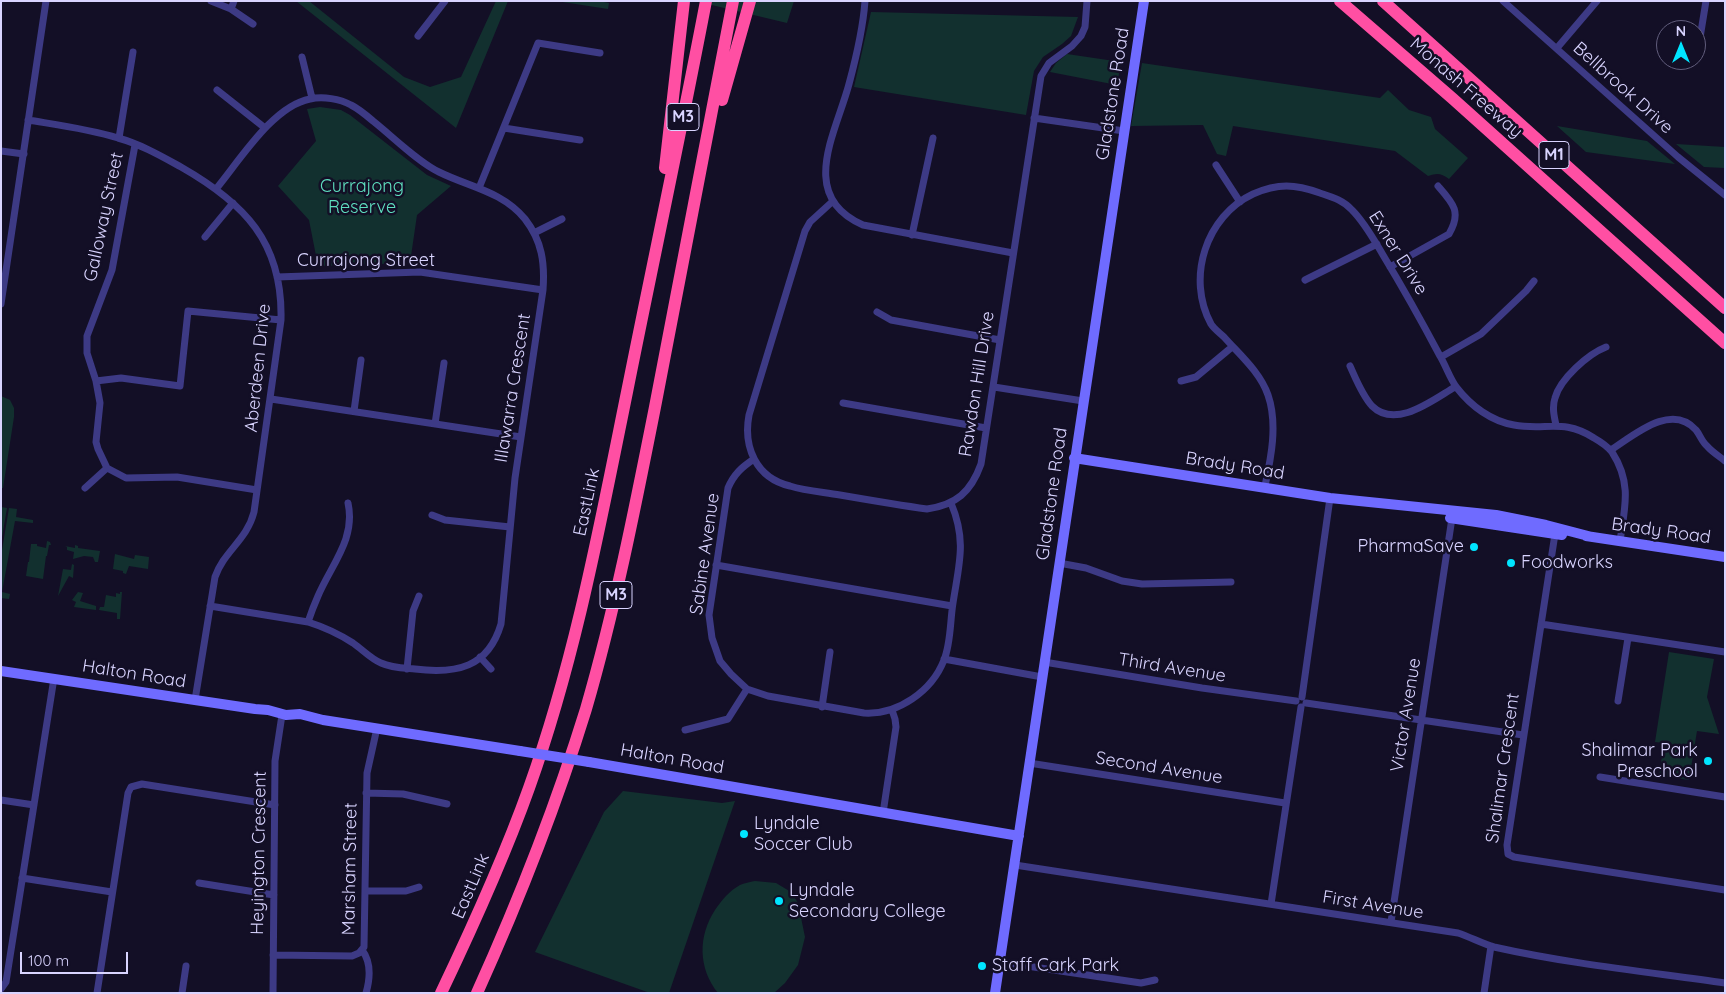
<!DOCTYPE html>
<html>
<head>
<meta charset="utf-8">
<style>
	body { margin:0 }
	#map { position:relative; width:1726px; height:994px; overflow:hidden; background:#130f26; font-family:Quicksand,sans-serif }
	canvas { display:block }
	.frame { position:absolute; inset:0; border:2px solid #d9d4ff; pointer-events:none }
	.north { position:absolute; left:1656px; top:20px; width:50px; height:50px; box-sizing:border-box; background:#130f26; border:1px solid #625e7d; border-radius:50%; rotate:0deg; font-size:14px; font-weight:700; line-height:20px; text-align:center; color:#d9d4ff }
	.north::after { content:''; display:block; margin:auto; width:18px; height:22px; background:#00e5ff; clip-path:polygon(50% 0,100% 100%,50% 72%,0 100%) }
	.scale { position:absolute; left:20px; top:952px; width:108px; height:22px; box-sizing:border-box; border:2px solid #d9d4ff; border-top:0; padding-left:6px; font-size:15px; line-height:18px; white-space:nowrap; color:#d9d4ff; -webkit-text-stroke:4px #130f26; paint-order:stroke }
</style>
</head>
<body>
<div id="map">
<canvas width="1726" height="994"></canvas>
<div class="frame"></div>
<div class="north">N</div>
<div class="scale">100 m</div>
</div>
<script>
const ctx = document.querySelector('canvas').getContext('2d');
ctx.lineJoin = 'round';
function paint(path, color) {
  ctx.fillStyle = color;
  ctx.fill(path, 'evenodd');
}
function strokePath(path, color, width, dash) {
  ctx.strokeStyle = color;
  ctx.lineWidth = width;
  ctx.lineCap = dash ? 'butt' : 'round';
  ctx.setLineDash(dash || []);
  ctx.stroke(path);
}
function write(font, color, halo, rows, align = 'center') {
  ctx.font = font + ' Quicksand,sans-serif';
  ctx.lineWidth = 5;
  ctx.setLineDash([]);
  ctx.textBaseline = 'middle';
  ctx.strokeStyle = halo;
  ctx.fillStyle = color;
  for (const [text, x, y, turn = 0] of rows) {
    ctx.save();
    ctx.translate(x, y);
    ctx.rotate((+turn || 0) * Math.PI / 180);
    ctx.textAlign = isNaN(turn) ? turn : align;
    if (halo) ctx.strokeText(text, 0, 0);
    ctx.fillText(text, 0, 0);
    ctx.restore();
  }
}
paint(new Path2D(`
	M 296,1 L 309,1 L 404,77 L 430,87 L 461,77 L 496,1 L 508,1 L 456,128 Z
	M 556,1 L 599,1 L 609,3 L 608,9 Z
	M 695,1 L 794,1 L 787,23 Z
	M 871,12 L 1078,17 L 1071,36 L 1062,44 L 1043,57 L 1034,71 L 1026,115 L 854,87 Z
	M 1067,54 L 1121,62 L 1117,85 L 1050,72 L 1056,63 Z
	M 1142,63 L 1380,98 L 1388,90 L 1409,110 L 1431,117 L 1435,129 L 1468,158 L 1449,179 C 1441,173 1437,173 1428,176 L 1395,151 L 1233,126 L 1226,156 L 1217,154 L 1203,125 L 1131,126 Z
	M 320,107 L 341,110 L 350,115 L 427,175 L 451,186 L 417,215 L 410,263 L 318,266 L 309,220 L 278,186 L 316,141 L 307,109 Z
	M 1557,126 L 1647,141 L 1675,164 L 1586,152 Z
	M 1676,144 L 1725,147 L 1725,168 L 1704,167 Z
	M 1,396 L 10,400 L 14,408 L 14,417 L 3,488 L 1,488 Z
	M 1,507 L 7,508 L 1,543 Z
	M 9,508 L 17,509 L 16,517 L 33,520 L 33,523 L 15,521 L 2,592 L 10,594 L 9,599 L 1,598 L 1,556 Z
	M 47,541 L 50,542 L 51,545 L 49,545 L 47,556 L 46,556 L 43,579 L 26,576 L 28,562 L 29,562 L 31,544 L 37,544 L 37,546 L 46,548 Z
	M 75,545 L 78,546 L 78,548 L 100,551 L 98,562 L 95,562 L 93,557 L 84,556 L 73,559 L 74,552 L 67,550 L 67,547 L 65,546 L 75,548 Z
	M 115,554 L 134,559 L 135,555 L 149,557 L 148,569 L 129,566 L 126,574 L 123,573 L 123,571 L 113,569 Z
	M 72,564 L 74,565 L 73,578 L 69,576 L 58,596 L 63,569 L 71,570 Z
	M 78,592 L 83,593 L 80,601 L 96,606 L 96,610 L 74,607 L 76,602 L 72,600 Z
	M 120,592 L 122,592 L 120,619 L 117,619 L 117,613 L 99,610 L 100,607 L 104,607 L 106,595 L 116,597 L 116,593 L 120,594 Z
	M 1669,652 L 1714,659 L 1707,697 L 1719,734 L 1697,731 L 1689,780 L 1659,776 L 1664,743 L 1655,742 Z
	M 623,791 L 722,803 L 735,801 L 669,993 L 650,993 L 535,952 L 604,812 Z
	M 755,881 L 776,883 L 791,892 L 798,903 L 805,937 L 798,965 L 785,983 L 774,993 L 718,993 C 698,968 698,936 715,910 C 722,900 729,891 740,885 C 744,883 750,882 755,881 Z`), '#12302f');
strokePath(new Path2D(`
	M 211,1 L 231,9 L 253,24
	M 865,1 C 863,29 856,58 849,84 C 836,133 797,196 863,225 L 1013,253
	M 1503,1 L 1678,157 L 1725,195
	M 231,9 L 234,1
	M 418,36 L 445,1
	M 1557,48 L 1597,1
	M 1698,50 L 1706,1
	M 302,57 L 312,98
	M 217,90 L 265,128
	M 1034,118 L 1124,131
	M 28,120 C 58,125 89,129 118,138 C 140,144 161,156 181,167 C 244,203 283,242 281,320 L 254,512 C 247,540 224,551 215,577 L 195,700
	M 504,128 L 580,140
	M 119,138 L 133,52
	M 135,145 L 112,270 L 87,336 L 87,353 L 96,381 L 100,403 L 96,442 L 98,449 L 107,468 L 126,478 L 177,477 L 257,490
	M 1,151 L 24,154
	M 1216,165 L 1240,202
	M 479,188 L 538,43 L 600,53
	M 833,201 L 810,222 L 805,231 L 749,415 C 743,447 756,478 790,486 C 806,491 823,492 840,495 C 869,500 898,505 927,509 C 956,505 971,492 981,464 L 1041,76 L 1049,63 L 1072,46 L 1081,36 L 1085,27 L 1087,1
	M 534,233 L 562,219
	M 912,235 L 933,138
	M 205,237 L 233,203
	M 1390,267 L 1449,234 C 1462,212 1453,203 1438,186
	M 277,277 L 420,272 L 543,290
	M 1305,280 L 1377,244
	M 1,304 L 46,1
	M 877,312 L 891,320 L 1000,340
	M 1441,357 L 1481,334 L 1526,291 L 1534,281
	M 1350,366 C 1356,379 1362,395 1372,406 C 1396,430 1434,399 1455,387
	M 96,381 L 121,378 L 180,386 L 188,311 L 281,320
	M 1181,381 L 1196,377 L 1232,347
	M 994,387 L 1083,401
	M 271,399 L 521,437
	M 843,403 L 986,428
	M 354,411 L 361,360
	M 435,424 L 444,363
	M 1556,425 C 1554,416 1552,407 1555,398 C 1560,379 1588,354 1606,347
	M 1611,450 C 1633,436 1671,402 1696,430 C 1700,435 1702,442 1707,446 C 1712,452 1719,456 1725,461
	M 754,459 C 742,467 734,474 728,488 L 709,615 L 712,638 L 720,661 L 731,674 L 747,689 L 768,696 L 864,713 C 898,715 932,691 944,660 C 951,643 950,621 953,603 C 959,564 967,541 951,503
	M 1265,486 C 1271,458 1278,424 1268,395 C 1260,372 1240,355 1224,337 C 1220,333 1214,329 1211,324 C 1186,278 1206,216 1253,194 C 1278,183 1295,184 1320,193 C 1332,197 1343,200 1352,210 C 1365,223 1374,240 1383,255 C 1403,288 1422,322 1440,356 C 1446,366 1450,379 1457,388 C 1471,406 1491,421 1514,425 C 1546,431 1563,418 1594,438 C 1601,442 1607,446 1612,452 C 1632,483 1625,507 1620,541
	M 85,488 L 107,468
	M 432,515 L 445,520 L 510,527
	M 1555,534 L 1507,845 L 1508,854 L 1514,857 L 1725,890
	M 1059,563 L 1086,568 L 1122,581 L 1142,584 L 1231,582
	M 716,565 L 952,606
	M 210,606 L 308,622 C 324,627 339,634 353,643 C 363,650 371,659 381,663 C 392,668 404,668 415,669 C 456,674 488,668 501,624 L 515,478 L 543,290 C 545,263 542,241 525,219 C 502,191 469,187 439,172 C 418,162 392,136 373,121 C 366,115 359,109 351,105 C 340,99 323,96 310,99 C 273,106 240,160 216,189
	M 308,622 C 311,613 314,605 318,596 C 331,565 356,539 348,503
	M 1541,624 L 1725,652
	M 480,657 L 491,669
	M 944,659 L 1042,677
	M 1044,662 L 1202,688 L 1296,701
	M 407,669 L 413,611 L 419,596
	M 1302,697 L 1330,498
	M 1618,701 L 1628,638
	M 1306,703 L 1523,735
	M 822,707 L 830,652
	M 685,730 L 728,719 L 747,689
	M 1029,763 L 1285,803
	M 1600,777 L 1725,797
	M 366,793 L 403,794 L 447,804
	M 1,800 L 34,805
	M 883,813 L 896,727 L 895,719 L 892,710
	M 1015,865 L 1458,933 C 1470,937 1483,944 1494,947 C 1570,964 1648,972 1725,983
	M 22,878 L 112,892
	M 199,883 L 274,895
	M 365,891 L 406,891 L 419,887
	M 1271,904 L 1301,707
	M 1391,922 L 1452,518
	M 362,950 C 372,963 370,979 366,993
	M 273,955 L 352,956 L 359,953 L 364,947 L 367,773 L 377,728
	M 1000,962 L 1141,983 L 1155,980
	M 1,989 L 6,982 L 54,678
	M 97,993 L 128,793 L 131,787 L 142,784 L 275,805
	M 182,993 L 186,966
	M 273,993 L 275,761 L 282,715
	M 1484,993 L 1491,946`), '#3d3a85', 7);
strokePath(new Path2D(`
	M 1074,458 L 1330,498 L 1496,515 L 1546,525 L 1592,537
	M 1450,518 L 1562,535
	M 1586,536 L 1725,557
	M 1,671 L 255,709 L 268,710 L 286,715 L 300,714 L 323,720 L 520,751
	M 589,762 L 1019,836
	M 995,993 L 1144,1`), '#6f6bff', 10);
strokePath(new Path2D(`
	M 1340,1 L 1452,98 L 1725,343
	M 1383,1 L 1725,308
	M 722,100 L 750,1
	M 665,168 L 684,1
	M 441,993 C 473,926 504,858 529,788 C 575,660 600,525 627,392 C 653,262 681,132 706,1
	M 477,993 C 519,900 556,806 586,709 C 615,609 635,508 655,407 C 682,272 706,136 733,1`), '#ff4fa3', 12);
strokePath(new Path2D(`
	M 520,751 L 589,762`), '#6f6bff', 10);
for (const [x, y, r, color] of [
	[1474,547,5,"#00e5ff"],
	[1511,563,5,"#00e5ff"],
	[1708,761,5,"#00e5ff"],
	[744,834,5,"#00e5ff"],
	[779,901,5,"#00e5ff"],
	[982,966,5,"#00e5ff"]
]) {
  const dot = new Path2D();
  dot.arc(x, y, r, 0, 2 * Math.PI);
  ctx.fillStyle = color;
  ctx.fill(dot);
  strokePath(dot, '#130f26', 2);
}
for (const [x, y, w] of [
	[683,117,32],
	[1554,155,30],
	[616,595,32]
]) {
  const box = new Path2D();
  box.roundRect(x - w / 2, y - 13.5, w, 27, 4);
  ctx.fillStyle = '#130f26';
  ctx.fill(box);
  strokePath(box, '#d9d4ff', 1);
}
write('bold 16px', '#d9d4ff', null, [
	["M3",683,117],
	["M1",1554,155],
	["M3",616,595]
]);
write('18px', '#d9d4ff', '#130f26', [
	["Monash Freeway",1466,88,41],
	["Bellbrook Drive",1623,88,42],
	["Gladstone Road",1113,94,-81],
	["Galloway Street",104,217,-78],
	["Exner Drive",1398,253,58],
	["Currajong Street",366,261],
	["Aberdeen Drive",258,368,-84],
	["Rawdon Hill Drive",977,384,-81],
	["Illawarra Crescent",513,388,-81],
	["Brady Road",1235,466,9],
	["Gladstone Road",1052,494,-82],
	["EastLink",587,502,-78],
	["Brady Road",1661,531,8],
	["Sabine Avenue",705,554,-82],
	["Third Avenue",1172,668,9],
	["Halton Road",134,674,9],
	["Victor Avenue",1406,715,-81],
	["Halton Road",672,759,10],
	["Second Avenue",1159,768,9],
	["Shalimar Crescent",1503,768,-82],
	["Heyington Crescent",259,853,-89],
	["Marsham Street",350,869,-89],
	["EastLink",471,886,-67],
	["First Avenue",1373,905,9]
]);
write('18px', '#5fe0c0', '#130f26', [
	["Currajong",362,187],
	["Reserve",362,208]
]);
write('18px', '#d9d4ff', '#130f26', [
	["PharmaSave",1464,547,"right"],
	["Foodworks",1521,563],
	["Shalimar Park",1698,751,"right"],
	["Preschool",1698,772,"right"],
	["Lyndale",754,824],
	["Soccer Club",754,845],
	["Lyndale",789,891],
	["Secondary College",789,912],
	["Staff Cark Park",992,966]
], 'left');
</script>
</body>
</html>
